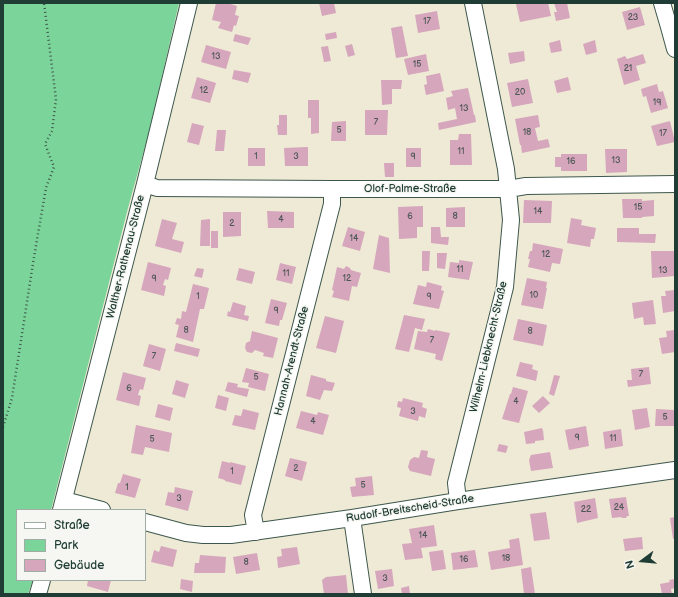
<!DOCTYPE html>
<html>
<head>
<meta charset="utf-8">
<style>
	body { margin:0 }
	#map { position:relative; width:678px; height:597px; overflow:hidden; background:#eeead5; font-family:"Balsamiq Sans",sans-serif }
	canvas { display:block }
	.frame { position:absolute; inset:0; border:4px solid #1f3d34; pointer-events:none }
	.legend { position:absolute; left:16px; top:509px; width:130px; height:72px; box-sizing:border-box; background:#f6f6f2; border:1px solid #a0aca6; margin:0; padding:5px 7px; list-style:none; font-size:12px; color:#1f3d34 }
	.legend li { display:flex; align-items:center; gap:8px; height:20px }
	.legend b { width:20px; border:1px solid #a0aca6 }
	.north { position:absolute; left:622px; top:541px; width:40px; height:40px; -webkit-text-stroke:3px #f6f6f2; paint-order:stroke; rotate:254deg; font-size:11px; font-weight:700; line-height:16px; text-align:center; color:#1f3d34 }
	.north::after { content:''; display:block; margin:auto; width:14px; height:18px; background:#1f3d34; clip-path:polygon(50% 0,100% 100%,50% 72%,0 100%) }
</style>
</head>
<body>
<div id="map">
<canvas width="678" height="597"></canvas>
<div class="frame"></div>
<ul class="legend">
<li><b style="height:5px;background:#fff"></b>Straße</li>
<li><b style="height:11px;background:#7bd499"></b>Park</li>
<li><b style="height:11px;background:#d6a6bc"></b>Gebäude</li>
</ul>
<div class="north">N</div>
</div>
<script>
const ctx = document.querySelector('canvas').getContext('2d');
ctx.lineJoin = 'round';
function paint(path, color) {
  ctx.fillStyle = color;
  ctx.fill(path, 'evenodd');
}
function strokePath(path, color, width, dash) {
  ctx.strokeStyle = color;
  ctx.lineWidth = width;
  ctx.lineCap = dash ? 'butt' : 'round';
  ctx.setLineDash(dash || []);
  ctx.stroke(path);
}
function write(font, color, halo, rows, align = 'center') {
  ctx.font = font + ' "Balsamiq Sans",sans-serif';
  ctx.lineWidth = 3;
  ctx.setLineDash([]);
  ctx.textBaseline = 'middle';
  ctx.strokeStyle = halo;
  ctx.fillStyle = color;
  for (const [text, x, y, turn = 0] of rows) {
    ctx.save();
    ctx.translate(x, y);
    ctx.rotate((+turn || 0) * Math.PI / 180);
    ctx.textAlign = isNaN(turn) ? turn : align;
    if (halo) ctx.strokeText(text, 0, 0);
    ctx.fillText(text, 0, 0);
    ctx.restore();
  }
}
paint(new Path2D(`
	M 3,3 L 179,3 L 149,132 L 128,208 L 51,510 L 17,510 L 17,580 L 33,580 L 28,594 L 3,594 Z`), '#7bd499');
paint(new Path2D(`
	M 216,3 L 227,3 L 237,6 L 235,15 L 239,16 L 236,26 L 234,25 L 232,32 L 218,28 L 221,22 L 212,20 Z
	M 319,3 L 334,3 L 336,13 L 322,16 Z
	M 522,3 L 548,3 L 551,16 L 520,22 L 516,4 Z
	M 554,3 L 567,3 L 570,18 L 556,21 L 554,12 L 557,12 Z
	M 640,7 L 645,25 L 627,30 L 622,12 Z
	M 437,11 L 440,29 L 418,33 L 415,15 Z
	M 402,26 L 408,56 L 396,58 L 391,28 Z
	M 336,32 L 337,38 L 326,40 L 325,34 Z
	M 235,34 L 251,38 L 248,45 L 233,41 Z
	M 560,40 L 562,51 L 551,53 L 549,43 Z
	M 595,40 L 597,52 L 586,55 L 583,44 Z
	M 352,44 L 355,55 L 348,57 L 345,46 Z
	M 206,45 L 231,52 L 226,69 L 201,62 Z
	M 328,46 L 331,61 L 324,62 L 321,47 Z
	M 524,51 L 525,61 L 510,64 L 508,53 Z
	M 426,54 L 429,71 L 408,75 L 404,59 Z
	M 643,54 L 646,63 L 636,66 L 640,80 L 624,85 L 617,59 L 625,56 L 627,59 Z
	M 234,70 L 251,73 L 248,83 L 232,79 Z
	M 440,73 L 444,91 L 426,95 L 424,85 L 427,84 L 426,76 Z
	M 197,77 L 216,83 L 210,103 L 191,98 Z
	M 568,77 L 571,90 L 557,93 L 554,81 Z
	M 528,79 L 533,103 L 512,107 L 507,83 Z
	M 381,80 L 402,80 L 401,89 L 392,89 L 392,104 L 382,105 Z
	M 657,84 L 659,92 L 663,91 L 668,108 L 651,113 L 646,96 L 643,97 L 641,89 Z
	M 468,88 L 474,115 L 475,115 L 476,122 L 439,130 L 438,123 L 457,119 L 455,108 L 448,110 L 446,98 L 453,96 L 451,91 Z
	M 308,100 L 319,100 L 319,133 L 311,134 L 311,118 L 308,118 Z
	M 365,110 L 388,110 L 387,135 L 365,135 Z
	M 279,115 L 287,115 L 287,135 L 278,135 L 277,125 L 279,125 Z
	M 538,115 L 540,127 L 535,128 L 538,141 L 548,139 L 550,147 L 522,153 L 521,145 L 520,145 L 515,119 Z
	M 346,121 L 346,141 L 331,141 L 332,122 Z
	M 670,121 L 675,142 L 657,146 L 651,126 Z
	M 192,123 L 204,126 L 199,145 L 187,142 Z
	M 217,130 L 226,130 L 224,151 L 215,151 Z
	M 459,134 L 471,134 L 472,165 L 450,165 L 450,140 L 458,140 Z
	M 308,147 L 308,166 L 285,166 L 284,148 Z
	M 248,148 L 265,148 L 265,166 L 248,166 Z
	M 406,148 L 421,148 L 421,167 L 406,167 Z
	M 605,149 L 627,149 L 627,172 L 606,173 Z
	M 561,154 L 587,154 L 587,171 L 561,171 L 561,167 L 555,167 L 555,157 L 561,157 Z
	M 384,163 L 394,163 L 394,177 L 385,177 Z
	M 622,199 L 642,199 L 642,201 L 654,200 L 654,216 L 642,217 L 642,218 L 623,218 Z
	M 524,200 L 552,201 L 551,223 L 523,223 Z
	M 423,206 L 423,227 L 417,227 L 417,238 L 399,239 L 398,207 Z
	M 465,207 L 465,227 L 446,227 L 446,208 Z
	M 267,211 L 294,212 L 294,228 L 268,228 Z
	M 223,212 L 241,212 L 241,236 L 223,237 Z
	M 571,218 L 582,220 L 581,225 L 596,228 L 594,239 L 591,239 L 590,247 L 567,243 Z
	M 162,219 L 177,223 L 172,239 L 184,242 L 181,253 L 155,246 Z
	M 210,219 L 210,246 L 200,246 L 201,220 Z
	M 348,227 L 365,232 L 360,251 L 342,246 Z
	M 431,227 L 440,227 L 441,237 L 449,237 L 448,245 L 431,243 Z
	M 617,228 L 639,228 L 639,234 L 656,234 L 655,243 L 617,242 Z
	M 211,231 L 218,231 L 218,248 L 211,248 Z
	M 379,235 L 389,238 L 390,273 L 373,269 Z
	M 533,243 L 563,249 L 560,264 L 552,263 L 550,272 L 528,267 L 530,259 L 528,259 L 530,251 L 532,251 Z
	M 422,251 L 430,251 L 429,271 L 422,271 Z
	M 651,251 L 675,251 L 675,276 L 652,278 Z
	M 437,253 L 447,253 L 445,269 L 437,268 Z
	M 459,260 L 473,262 L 469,280 L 448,277 L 450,262 L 459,263 Z
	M 148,262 L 171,268 L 168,280 L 165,279 L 163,285 L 166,286 L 164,296 L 141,290 Z
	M 280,263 L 296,267 L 292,284 L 276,280 Z
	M 346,266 L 350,268 L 351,270 L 361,273 L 357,287 L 352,286 L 349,301 L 332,297 L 334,291 L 332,290 L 337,267 L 344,269 Z
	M 197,268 L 204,269 L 202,278 L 194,276 Z
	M 239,268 L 255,272 L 252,284 L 236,280 Z
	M 527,278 L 547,282 L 546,288 L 547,288 L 543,309 L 521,305 Z
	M 427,282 L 442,286 L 441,290 L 444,291 L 439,309 L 413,304 L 418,285 L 426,287 Z
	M 193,284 L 209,288 L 204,309 L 200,309 L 193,342 L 176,337 L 179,325 L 175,324 L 177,318 L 181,319 L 182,311 L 186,312 Z
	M 675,290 L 675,311 L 663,313 L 661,296 L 666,296 L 665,291 Z
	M 271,299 L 287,303 L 282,320 L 280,320 L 279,326 L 265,323 Z
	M 653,300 L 656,324 L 644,325 L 643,317 L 634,319 L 632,303 Z
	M 233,302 L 246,306 L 244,315 L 249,316 L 248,321 L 227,316 L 228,311 L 230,312 Z
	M 404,315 L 425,319 L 422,330 L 415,328 L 409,352 L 395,349 Z
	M 325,316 L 344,321 L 336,353 L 316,348 Z
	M 518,319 L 547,325 L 543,346 L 513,340 Z
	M 428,329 L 435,331 L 435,330 L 450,333 L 442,361 L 435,359 L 436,354 L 414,349 L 418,331 L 427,332 Z
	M 675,330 L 675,352 L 662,354 L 659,338 L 667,337 L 666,331 Z
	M 252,331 L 278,338 L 273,358 L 263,356 L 264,353 L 255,350 L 252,353 L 247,352 L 245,348 L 246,343 L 250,341 Z
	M 176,343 L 200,349 L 198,357 L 174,351 Z
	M 149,344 L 166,349 L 160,371 L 143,366 Z
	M 520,362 L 533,365 L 532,369 L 538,371 L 536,381 L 516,376 Z
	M 649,367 L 651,384 L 628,387 L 627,380 L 632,380 L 631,369 Z
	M 246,368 L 269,374 L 265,391 L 248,387 L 249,383 L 242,382 Z
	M 123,372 L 146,378 L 143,390 L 140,389 L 138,395 L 141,396 L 139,406 L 116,400 Z
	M 311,375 L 326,379 L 326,381 L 335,383 L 332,391 L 324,390 L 320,400 L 306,396 Z
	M 554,375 L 560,376 L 554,396 L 549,394 Z
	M 176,380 L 189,384 L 185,398 L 172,394 Z
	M 228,382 L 238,384 L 237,387 L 249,389 L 247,397 L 225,391 Z
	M 513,387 L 528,391 L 519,423 L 502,419 L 510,394 L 511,394 Z
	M 218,395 L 229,398 L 226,411 L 215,408 Z
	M 543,396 L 550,403 L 539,413 L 532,406 Z
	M 403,398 L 423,403 L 422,407 L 427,409 L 425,418 L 419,416 L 418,421 L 399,416 L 401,408 L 397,407 L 398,401 L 402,402 Z
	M 158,404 L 173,408 L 170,421 L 155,417 Z
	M 647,408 L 650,427 L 635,430 L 632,410 Z
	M 243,409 L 259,413 L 255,430 L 232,425 L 235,415 L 241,416 Z
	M 656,409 L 675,410 L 675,426 L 655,426 Z
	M 301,411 L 317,415 L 318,412 L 329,415 L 323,435 L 296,428 Z
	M 136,425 L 172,433 L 169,452 L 145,447 L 143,455 L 131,453 Z
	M 586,426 L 589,446 L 569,450 L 565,430 Z
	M 542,428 L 543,431 L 543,430 L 544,440 L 535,441 L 535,443 L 526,444 L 524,432 Z
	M 621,429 L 623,446 L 605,449 L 603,432 Z
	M 499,444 L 508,446 L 506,453 L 497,451 Z
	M 421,450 L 428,451 L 427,457 L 435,459 L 431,476 L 410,471 L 408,467 L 410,460 L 414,457 L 419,458 Z
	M 550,452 L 553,468 L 531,471 L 529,460 L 531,455 Z
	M 290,458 L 307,462 L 302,481 L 285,476 Z
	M 222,461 L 230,463 L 230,462 L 246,466 L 241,485 L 225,481 L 225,480 L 218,478 Z
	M 123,474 L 141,479 L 135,498 L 115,493 L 118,483 L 120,483 Z
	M 372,476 L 374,495 L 352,497 L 350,487 L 356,486 L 355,478 Z
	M 175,487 L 193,491 L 188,511 L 165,505 L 168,492 L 174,493 Z
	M 626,497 L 629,516 L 627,516 L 626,518 L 622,518 L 621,517 L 612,518 L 609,499 Z
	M 595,498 L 598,518 L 577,523 L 574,502 Z
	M 546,512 L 550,539 L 534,541 L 530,514 Z
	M 675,517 L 675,538 L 673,539 L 670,518 Z
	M 434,525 L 437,546 L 421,548 L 423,558 L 405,560 L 402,544 L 412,543 L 409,529 Z
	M 642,537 L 643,549 L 625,551 L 623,539 Z
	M 519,538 L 523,565 L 491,570 L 488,552 L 510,548 L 509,540 Z
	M 161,546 L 177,550 L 173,567 L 151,562 L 154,550 L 159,552 Z
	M 297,547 L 300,564 L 278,568 L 277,557 L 282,556 L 281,549 Z
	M 443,550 L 446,569 L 432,571 L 429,552 Z
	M 475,550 L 478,567 L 453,570 L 451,553 Z
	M 257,553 L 260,570 L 236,574 L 233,557 Z
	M 200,555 L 226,557 L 225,573 L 194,573 L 195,563 L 199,563 Z
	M 531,567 L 535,594 L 524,594 L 521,569 Z
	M 392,569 L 394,586 L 378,589 L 375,571 Z
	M 346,575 L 348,594 L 324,594 L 322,580 L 326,577 Z
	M 181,579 L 193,581 L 192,592 L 180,589 Z
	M 675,579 L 675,588 L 671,589 L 672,594 L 662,594 L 660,584 L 670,582 L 669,580 Z
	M 88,580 L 111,580 L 108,592 L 87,586 Z
	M 409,586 L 410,594 L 402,594 L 401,588 Z`), '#d6a6bc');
const street = new Path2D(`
	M 662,3 L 669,27 L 675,49
	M 145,184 L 157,188 L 332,189 L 508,189 L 526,186 L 675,184
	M 64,500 L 102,510
	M 458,501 L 456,483 L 505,287 L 511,220 L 506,169 L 473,3
	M 61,510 L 145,184 L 189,3
	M 352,518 L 363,594
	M 145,522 L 186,533 L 203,535 L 231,535 L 352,518 L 458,501 L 675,470
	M 256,532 L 253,515 L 332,204 L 332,189
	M 38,594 L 42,580`);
strokePath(street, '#3e574c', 18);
strokePath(new Path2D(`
	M 3,427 L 12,398 L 34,257 L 46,188 L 54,167 L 45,144 L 52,131 L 56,99 L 44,3`), '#3e574c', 2.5, [1, 3]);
strokePath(street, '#fff', 16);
write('9px', '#4d5756', null, [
	["23",633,18],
	["17",427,22],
	["13",216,57],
	["15",417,65],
	["21",628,69],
	["12",204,91],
	["20",520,93],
	["19",657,103],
	["13",464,109],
	["7",376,123],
	["5",339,131],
	["18",527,133],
	["17",663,134],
	["11",461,152],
	["1",256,157],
	["3",296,157],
	["9",413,157],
	["13",616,161],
	["16",571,162],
	["15",638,208],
	["14",538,212],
	["6",410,217],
	["8",455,217],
	["4",281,220],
	["2",232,224],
	["14",354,239],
	["12",546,255],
	["11",460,270],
	["13",663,271],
	["11",286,274],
	["9",154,279],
	["12",347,279],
	["10",534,296],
	["1",198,297],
	["9",429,297],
	["9",276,311],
	["8",186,331],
	["8",530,332],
	["7",432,341],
	["7",154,357],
	["7",641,375],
	["5",256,378],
	["6",129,389],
	["4",516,402],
	["3",413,412],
	["5",665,418],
	["4",313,422],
	["9",577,438],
	["11",613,439],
	["5",152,440],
	["2",296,469],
	["1",232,472],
	["5",363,486],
	["1",127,488],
	["3",179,499],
	["24",619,508],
	["22",586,510],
	["14",423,536],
	["18",506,559],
	["16",464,560],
	["8",246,563],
	["3",385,579]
]);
write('11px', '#1f3d34', '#f6f6f2', [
	["Olof-Palme-Straße",410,189],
	["Walther-Rathenau-Straße",126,257,-76],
	["Wilhelm-Liebknecht-Straße",489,347,-77],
	["Hannah-Arendt-Straße",292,361,-76],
	["Rudolf-Breitscheid-Straße",410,509,-9]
]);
</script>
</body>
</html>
